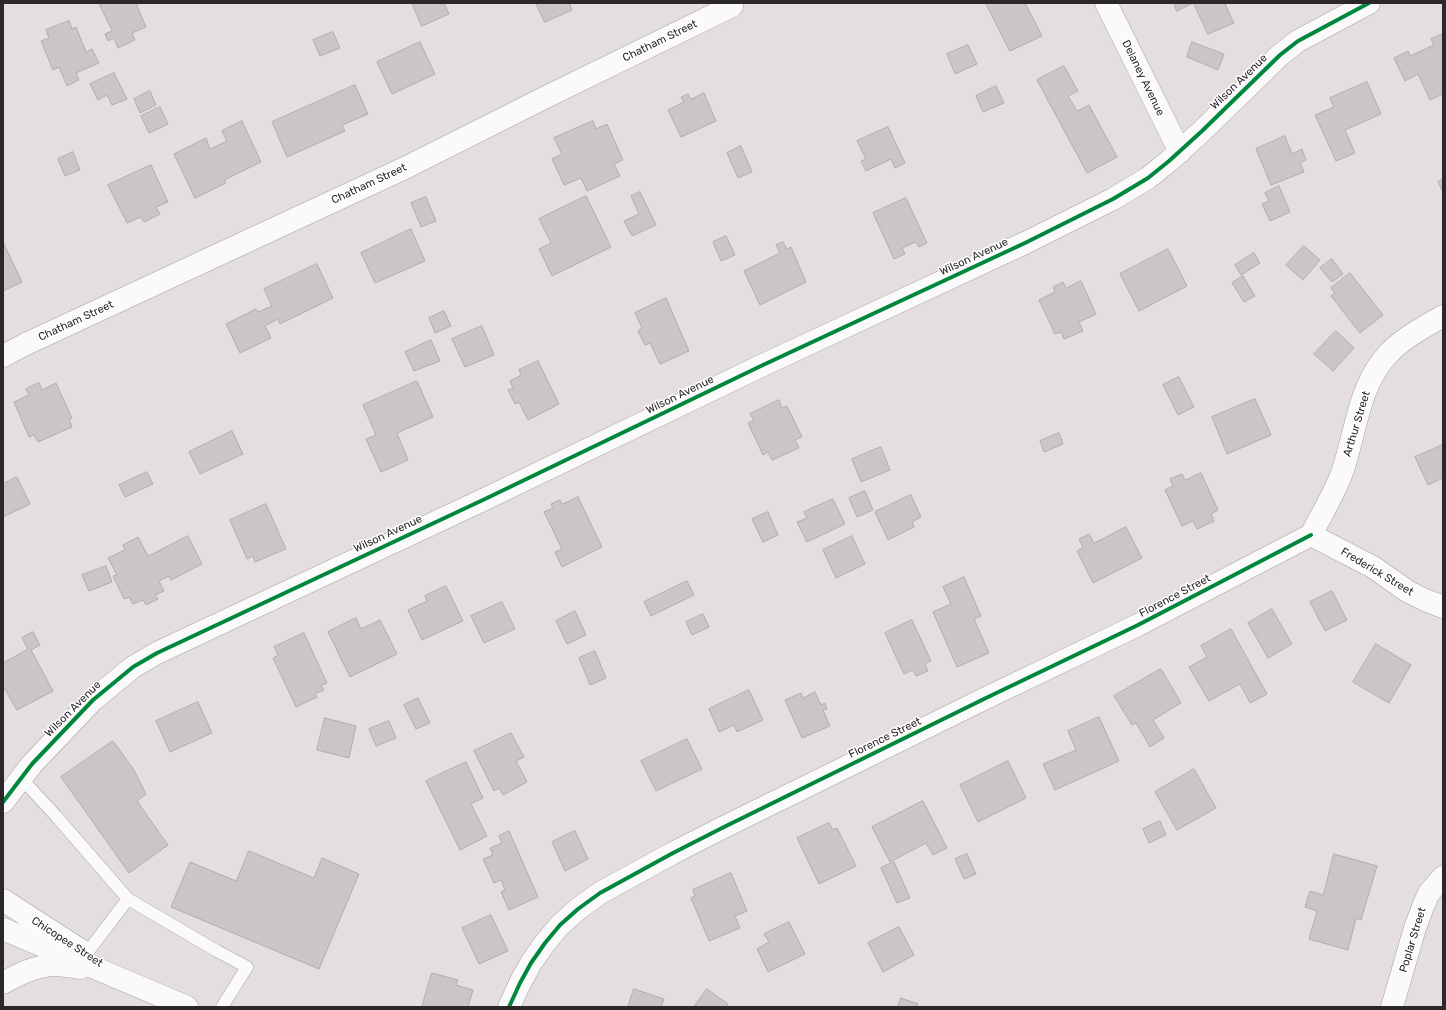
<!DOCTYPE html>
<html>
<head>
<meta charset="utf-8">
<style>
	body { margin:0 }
	#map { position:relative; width:1446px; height:1010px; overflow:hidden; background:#e4dedf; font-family:Rubik,sans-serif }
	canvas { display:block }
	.frame { position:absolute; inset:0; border:4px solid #2c2729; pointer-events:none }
</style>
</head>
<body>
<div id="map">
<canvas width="1446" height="1010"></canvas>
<div class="frame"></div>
</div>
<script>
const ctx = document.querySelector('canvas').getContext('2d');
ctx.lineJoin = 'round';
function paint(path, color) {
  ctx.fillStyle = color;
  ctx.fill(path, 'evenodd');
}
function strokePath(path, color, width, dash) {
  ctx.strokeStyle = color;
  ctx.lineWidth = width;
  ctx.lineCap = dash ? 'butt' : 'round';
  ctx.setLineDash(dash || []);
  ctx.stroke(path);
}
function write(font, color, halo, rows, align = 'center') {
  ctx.font = font + ' Rubik,sans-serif';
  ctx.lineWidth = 3;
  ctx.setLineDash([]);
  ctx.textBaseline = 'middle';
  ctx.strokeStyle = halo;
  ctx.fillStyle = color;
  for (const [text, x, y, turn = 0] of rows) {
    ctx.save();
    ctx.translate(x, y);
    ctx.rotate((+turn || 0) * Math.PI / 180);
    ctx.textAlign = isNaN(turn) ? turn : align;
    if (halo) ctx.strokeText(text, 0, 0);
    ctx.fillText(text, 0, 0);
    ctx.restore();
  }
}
const building = new Path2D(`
	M 99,3 L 136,3 L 146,27 L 132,33 L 135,40 L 118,48 L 114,38 L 108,41 L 105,34 L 112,31 Z
	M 412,3 L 444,3 L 449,14 L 422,26 Z
	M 536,3 L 569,3 L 572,10 L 545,22 Z
	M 986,3 L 1025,3 L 1042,36 L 1010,51 Z
	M 1174,3 L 1193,3 L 1177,11 Z
	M 1194,3 L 1228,3 L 1225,4 L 1234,23 L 1208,34 Z
	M 69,21 L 72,29 L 76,27 L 86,52 L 92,49 L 99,63 L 76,73 L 79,80 L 67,86 L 59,67 L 53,70 L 41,41 L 49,38 L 46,30 Z
	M 333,32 L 340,48 L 320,56 L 313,40 Z
	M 1443,34 L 1443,94 L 1430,100 L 1418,74 L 1405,81 L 1394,58 L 1408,51 L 1410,56 L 1434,45 L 1431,39 Z
	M 420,42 L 435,74 L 392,94 L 377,62 Z
	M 1192,42 L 1224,54 L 1218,70 L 1187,57 Z
	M 968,45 L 977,64 L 955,74 L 947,54 Z
	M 1064,66 L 1078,91 L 1068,96 L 1077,111 L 1089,105 L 1117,157 L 1087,173 L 1037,80 Z
	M 114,73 L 127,99 L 112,105 L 107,95 L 98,100 L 90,84 Z
	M 1367,82 L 1381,114 L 1345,130 L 1355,153 L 1336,161 L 1315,115 L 1334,107 L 1330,98 Z
	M 355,85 L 368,114 L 342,125 L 345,131 L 287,157 L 272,122 Z
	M 996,86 L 1004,103 L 983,112 L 976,96 Z
	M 150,91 L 156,105 L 140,113 L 134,99 Z
	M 704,93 L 716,121 L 681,137 L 668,110 L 684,102 L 681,97 L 688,94 L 691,99 Z
	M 160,107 L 168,124 L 149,133 L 141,116 Z
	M 242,121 L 261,162 L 224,180 L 226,183 L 195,198 L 174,154 L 206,138 L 210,149 L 227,141 L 222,131 Z
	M 593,121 L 596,129 L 607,124 L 623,160 L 614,164 L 620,176 L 587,191 L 581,178 L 564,185 L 552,159 L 562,154 L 554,138 Z
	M 888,127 L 905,163 L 895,168 L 891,159 L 866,171 L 861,161 L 866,159 L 857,141 Z
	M 1285,136 L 1292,154 L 1302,149 L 1306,160 L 1300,163 L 1304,172 L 1271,185 L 1256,149 Z
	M 741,146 L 752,172 L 738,178 L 727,153 Z
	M 73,152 L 80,170 L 65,176 L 58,159 Z
	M 151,165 L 168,202 L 156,207 L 160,214 L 144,222 L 141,217 L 127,223 L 108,185 Z
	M 1443,179 L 1443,192 L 1438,182 Z
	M 1279,186 L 1290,212 L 1270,221 L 1262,204 L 1269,201 L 1265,193 Z
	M 640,192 L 656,225 L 632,236 L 624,221 L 639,214 L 631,196 Z
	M 586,196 L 611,247 L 552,276 L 539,249 L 551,243 L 539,219 Z
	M 426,197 L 436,221 L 421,227 L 411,203 Z
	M 906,198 L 927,243 L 919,247 L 916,242 L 902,248 L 905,254 L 894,259 L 873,213 Z
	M 411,229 L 425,261 L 375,283 L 361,253 Z
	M 726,236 L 735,255 L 721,261 L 713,242 Z
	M 3,242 L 22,282 L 3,291 Z
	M 783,242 L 787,249 L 791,247 L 806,282 L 760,305 L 744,271 L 780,253 L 776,245 Z
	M 1304,246 L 1320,260 L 1303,280 L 1286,265 Z
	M 1168,249 L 1187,286 L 1139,311 L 1120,274 Z
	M 1254,253 L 1260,263 L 1241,275 L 1235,265 Z
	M 1332,259 L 1343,274 L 1332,282 L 1320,268 Z
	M 317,264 L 333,298 L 280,324 L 278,319 L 265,326 L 271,338 L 240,353 L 226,324 L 256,309 L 258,312 L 272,306 L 264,289 Z
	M 1350,273 L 1383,315 L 1360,333 L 1331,296 L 1335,293 L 1331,288 Z
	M 1243,276 L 1255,296 L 1244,302 L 1232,283 Z
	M 1081,281 L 1096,314 L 1079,322 L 1083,331 L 1064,339 L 1061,332 L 1055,334 L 1039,300 L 1055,292 L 1053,287 L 1063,282 L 1066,288 Z
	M 666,298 L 689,351 L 660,364 L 650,343 L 645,345 L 638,331 L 642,328 L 635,313 Z
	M 444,311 L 451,326 L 435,333 L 429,318 Z
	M 482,326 L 494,355 L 465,367 L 452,339 Z
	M 1336,331 L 1354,348 L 1333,371 L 1314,354 Z
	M 431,340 L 440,361 L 414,371 L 405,352 Z
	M 538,361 L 559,404 L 528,420 L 519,402 L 515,404 L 508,390 L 513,388 L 510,381 L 521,375 L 519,370 Z
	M 1179,377 L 1194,407 L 1178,415 L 1163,385 Z
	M 417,381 L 433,417 L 397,433 L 408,460 L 381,472 L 366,439 L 376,435 L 363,405 Z
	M 39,383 L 42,390 L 56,383 L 72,418 L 69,419 L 72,427 L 38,442 L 34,435 L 29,437 L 14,402 L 29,395 L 26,389 Z
	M 1255,399 L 1271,435 L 1227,454 L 1212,417 Z
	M 779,400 L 782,408 L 787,406 L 802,437 L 795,440 L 799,448 L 772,460 L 768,452 L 763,455 L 748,423 L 754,420 L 750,414 Z
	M 232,431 L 243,454 L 200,474 L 189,452 Z
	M 1059,433 L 1063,444 L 1044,452 L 1040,441 Z
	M 1443,445 L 1443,478 L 1428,485 L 1415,457 Z
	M 881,447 L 890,470 L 861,482 L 852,459 Z
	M 147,472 L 153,484 L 125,497 L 119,485 Z
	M 1201,473 L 1218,510 L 1211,514 L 1214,521 L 1197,529 L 1193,521 L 1182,526 L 1165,490 L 1173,486 L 1170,479 L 1182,474 L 1185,480 Z
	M 17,477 L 30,504 L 3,517 L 3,484 Z
	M 865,491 L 873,510 L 857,517 L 849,498 Z
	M 911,495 L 921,517 L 912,522 L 914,527 L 888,540 L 875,512 Z
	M 578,497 L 602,547 L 562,567 L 555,552 L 562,549 L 544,512 L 553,508 L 551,504 L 560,500 L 562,504 Z
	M 833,499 L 845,524 L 807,542 L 797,522 L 807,518 L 804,512 Z
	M 266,504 L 286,549 L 255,562 L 253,556 L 247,559 L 230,520 Z
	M 768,512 L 778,535 L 763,542 L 752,519 Z
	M 1126,527 L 1142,558 L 1093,583 L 1077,551 L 1083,547 L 1079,539 L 1089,534 L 1094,543 Z
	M 188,536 L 202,564 L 171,580 L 169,576 L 159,581 L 164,591 L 155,595 L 158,599 L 146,605 L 143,600 L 133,604 L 129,597 L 124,599 L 113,576 L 117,575 L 108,558 L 125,550 L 123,545 L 138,537 L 148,556 Z
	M 852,536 L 865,564 L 836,578 L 823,550 Z
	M 106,566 L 112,582 L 89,591 L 82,575 Z
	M 964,577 L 981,616 L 974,619 L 989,653 L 957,667 L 933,612 L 951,604 L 943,587 Z
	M 687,581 L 694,595 L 651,616 L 644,602 Z
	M 446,586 L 463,621 L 422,640 L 408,610 L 427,601 L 425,596 Z
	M 1332,591 L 1347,620 L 1325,631 L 1310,602 Z
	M 502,602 L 515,629 L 484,643 L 471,616 Z
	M 1272,609 L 1292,644 L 1268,658 L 1248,623 Z
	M 575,611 L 586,635 L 567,644 L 556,621 Z
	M 703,614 L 709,627 L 692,635 L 686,622 Z
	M 356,618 L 361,629 L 380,620 L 397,654 L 350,677 L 328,632 Z
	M 912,620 L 931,661 L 925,664 L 928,671 L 916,676 L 913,670 L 904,674 L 885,633 Z
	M 1231,629 L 1267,694 L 1250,703 L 1240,684 L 1209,701 L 1189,667 L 1207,657 L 1201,646 Z
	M 33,632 L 40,645 L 31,650 L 53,691 L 17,710 L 3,686 L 3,663 L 28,649 L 22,638 Z
	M 304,633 L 327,683 L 321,685 L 324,690 L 315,694 L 317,697 L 296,707 L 273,658 L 278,655 L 274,647 Z
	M 1376,644 L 1411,665 L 1389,703 L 1353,682 Z
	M 595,651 L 606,678 L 590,685 L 579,658 Z
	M 1161,669 L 1181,703 L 1153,720 L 1164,738 L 1150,747 L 1136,723 L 1132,725 L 1114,696 Z
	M 749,690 L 763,720 L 737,732 L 734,725 L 719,732 L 709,709 Z
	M 815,692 L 821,705 L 825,703 L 827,709 L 823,710 L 830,726 L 802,738 L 785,700 L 801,693 L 803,698 Z
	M 418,698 L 430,723 L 416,729 L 404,705 Z
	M 198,702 L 212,733 L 170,752 L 156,721 Z
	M 1099,717 L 1119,761 L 1055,790 L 1043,764 L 1076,750 L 1068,731 Z
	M 325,718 L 356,726 L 349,758 L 317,750 Z
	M 389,721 L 396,738 L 376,746 L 369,729 Z
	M 511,733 L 524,757 L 516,761 L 527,782 L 503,795 L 499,788 L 494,791 L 474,751 Z
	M 687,739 L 702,769 L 656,791 L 641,761 Z
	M 113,741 L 134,770 L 146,794 L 137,801 L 168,845 L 129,873 L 61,777 Z
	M 1008,761 L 1026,798 L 978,822 L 960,785 Z
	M 466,762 L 483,798 L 471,804 L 487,836 L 460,850 L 426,781 Z
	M 1194,769 L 1216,808 L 1177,830 L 1155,792 Z
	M 923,801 L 947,848 L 933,855 L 926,843 L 890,862 L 872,827 Z
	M 1160,821 L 1166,835 L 1149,843 L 1143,829 Z
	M 829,823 L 833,830 L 837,828 L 856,866 L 819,884 L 797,838 Z
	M 509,831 L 538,897 L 509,910 L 501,892 L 505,890 L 501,880 L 494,883 L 483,859 L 493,855 L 490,848 L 502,843 L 499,836 Z
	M 575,831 L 588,859 L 565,871 L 552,842 Z
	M 249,851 L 314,878 L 322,858 L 359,874 L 319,969 L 171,907 L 190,862 L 236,881 Z
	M 967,854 L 976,874 L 964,879 L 955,859 Z
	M 1334,854 L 1377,866 L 1361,920 L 1356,918 L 1348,950 L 1309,939 L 1317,911 L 1305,907 L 1310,891 L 1323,895 Z
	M 894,862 L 910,898 L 897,903 L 881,868 Z
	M 731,873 L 747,911 L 735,916 L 740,928 L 709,941 L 691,898 L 695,896 L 693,890 Z
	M 491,915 L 508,951 L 479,964 L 462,928 Z
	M 789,922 L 805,954 L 768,972 L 757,949 L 769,942 L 764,934 Z
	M 899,927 L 914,955 L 883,972 L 868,943 Z
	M 432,973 L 458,980 L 456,985 L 473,990 L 468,1007 L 422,1007 Z
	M 634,989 L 664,999 L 661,1007 L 628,1007 Z
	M 707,989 L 728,1004 L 726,1007 L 694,1007 Z
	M 901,998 L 918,1004 L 917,1007 L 898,1007 Z`);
paint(building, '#cac6c7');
strokePath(building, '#b1acaf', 1);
const lane = new Path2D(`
	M 21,778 L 56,816 L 128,899 L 86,954
	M 128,899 L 217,951 L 247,967 L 222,1007`);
const street = new Path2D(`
	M 1106,3 L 1180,152
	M 3,356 L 26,344 L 407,167 L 546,97 L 732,6 L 731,3
	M 1311,535 C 1322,513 1335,493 1343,470 C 1356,431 1359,385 1388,354 C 1403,338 1424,327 1443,316
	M 1311,535 L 1373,567 L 1407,591 L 1425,600 L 1443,607
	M 3,802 L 32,764 L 93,700 L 133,667 L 157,653 L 485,499 L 763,365 L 1025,243 L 1113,199 L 1148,178 L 1169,161 L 1202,131 L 1280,55 L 1298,41 L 1369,3
	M 509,1007 L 520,983 L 531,963 L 545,943 L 560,925 L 578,909 L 600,893 L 673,853 L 724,827 L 986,698 L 1138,625 L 1311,535
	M 1392,1007 L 1415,928 L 1424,904 L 1429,893 L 1443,877`);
const secondary = new Path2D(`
	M 3,900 L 82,951
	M 3,929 L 187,1007
	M 3,983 C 19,974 35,966 54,965 C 62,965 72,967 80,968`);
strokePath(lane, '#a6a1a2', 13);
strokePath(street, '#a6a1a2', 23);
strokePath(secondary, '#a6a1a2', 23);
strokePath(lane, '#fbfafa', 12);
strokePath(street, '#fbfafa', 22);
strokePath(secondary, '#fbfafa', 22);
strokePath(new Path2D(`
	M 3,802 L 32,764 L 93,700 L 133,667 L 157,653 L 485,499 L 763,365 L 1025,243 L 1113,199 L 1148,178 L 1169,161 L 1202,131 L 1280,55 L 1298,41 L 1369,3
	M 509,1007 L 520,983 L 531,963 L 545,943 L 560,925 L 578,909 L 600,893 L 673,853 L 724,827 L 986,698 L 1138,625 L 1311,535`), '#00873e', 4);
write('11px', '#2c2729', '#fff', [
	["Chatham Street",660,41,-26],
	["Delaney Avenue",1143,78,64],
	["Wilson Avenue",1239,82,-44],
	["Chatham Street",369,184,-25],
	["Wilson Avenue",974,257,-25],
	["Chatham Street",76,321,-25],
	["Wilson Avenue",680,395,-26],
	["Arthur Street",1357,424,-73],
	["Wilson Avenue",388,534,-25],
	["Frederick Street",1377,572,31],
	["Florence Street",1175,596,-28],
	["Wilson Avenue",73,709,-45],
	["Florence Street",885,738,-26],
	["Poplar Street",1413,940,-73],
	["Chicopee Street",67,942,33]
]);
</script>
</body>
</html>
